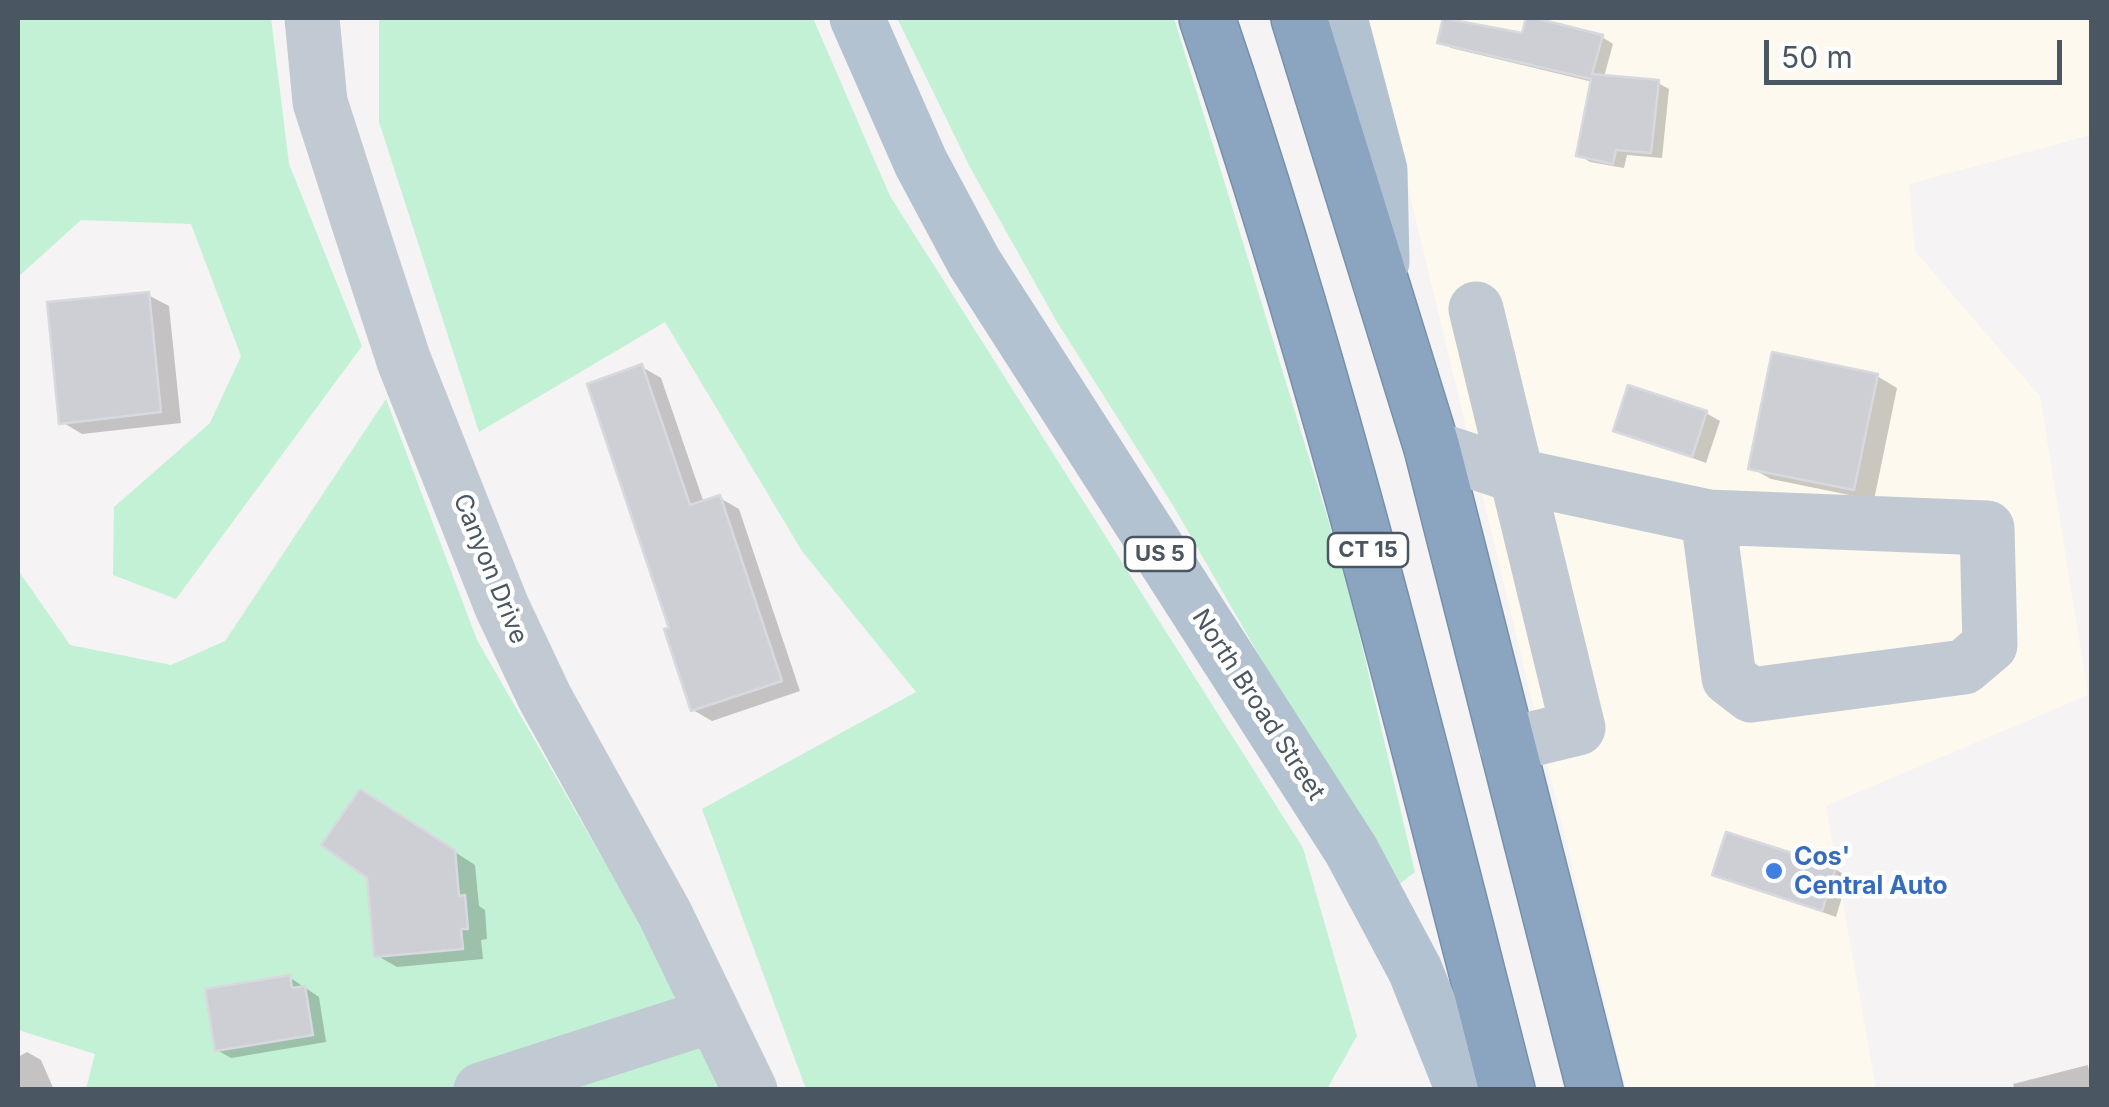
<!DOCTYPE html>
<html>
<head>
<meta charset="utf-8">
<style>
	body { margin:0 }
	#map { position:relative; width:2109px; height:1107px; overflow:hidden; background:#f5f3f3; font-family:Inter,sans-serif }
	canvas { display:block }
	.frame { position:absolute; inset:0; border:20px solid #4a5661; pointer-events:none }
	.scale { position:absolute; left:1764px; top:40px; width:298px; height:45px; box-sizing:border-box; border:5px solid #4a5661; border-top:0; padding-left:12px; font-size:30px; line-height:35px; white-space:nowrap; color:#4a5661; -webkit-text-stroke:8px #fff; paint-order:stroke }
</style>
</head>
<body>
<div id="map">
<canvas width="2109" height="1107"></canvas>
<div class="frame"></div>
<div class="scale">50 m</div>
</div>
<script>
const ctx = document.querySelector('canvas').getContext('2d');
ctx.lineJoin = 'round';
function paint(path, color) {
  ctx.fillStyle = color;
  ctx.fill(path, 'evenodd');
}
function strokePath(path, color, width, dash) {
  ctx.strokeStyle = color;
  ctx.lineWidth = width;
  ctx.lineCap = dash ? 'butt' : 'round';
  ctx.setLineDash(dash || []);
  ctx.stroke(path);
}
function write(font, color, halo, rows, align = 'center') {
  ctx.font = font + ' Inter,sans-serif';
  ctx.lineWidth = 9;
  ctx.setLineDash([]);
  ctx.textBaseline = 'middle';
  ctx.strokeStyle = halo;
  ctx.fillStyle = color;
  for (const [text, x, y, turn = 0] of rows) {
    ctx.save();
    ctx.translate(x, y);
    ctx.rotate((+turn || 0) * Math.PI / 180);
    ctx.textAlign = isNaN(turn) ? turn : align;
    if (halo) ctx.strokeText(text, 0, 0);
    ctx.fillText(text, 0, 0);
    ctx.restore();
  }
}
paint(new Path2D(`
	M 1367,18 L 2091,18 L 2091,135 L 1909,184 L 1915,251 L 2040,396 L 2088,695 L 1826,806 L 1876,1089 L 1626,1089 Z`), '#fdf9ef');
paint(new Path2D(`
	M 18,18 L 271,18 L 289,164 L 362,346 L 176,599 L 113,575 L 114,507 L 210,423 L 241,356 L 191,224 L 81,220 L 18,277 Z
	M 379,18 L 813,18 L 890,196 L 1303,848 L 1357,1036 L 1327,1089 L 806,1089 L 702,809 L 916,692 L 802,551 L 665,322 L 479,432 L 379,122 Z
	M 897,18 L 1174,18 L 1346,578 L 1415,872 L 1393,889 L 1174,507 L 1057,322 L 971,169 Z
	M 386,399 L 477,640 L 704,1035 L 722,1089 L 86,1089 L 95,1054 L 18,1030 L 18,570 L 70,645 L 171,665 L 225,641 Z`), '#c3f1d5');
paint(new Path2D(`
	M 1523,36 L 1602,37 L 1613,44 L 1604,77 L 1658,83 L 1669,89 L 1662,158 L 1627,155 L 1624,168 L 1590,162 L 1579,155 L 1593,82 L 1451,48 L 1440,42 Z
	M 148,295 L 169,306 L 181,423 L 82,434 L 62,422 Z
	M 642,367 L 661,378 L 704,503 L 720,498 L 739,509 L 800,691 L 712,721 L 693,710 L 672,630 Z
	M 1877,376 L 1897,388 L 1874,500 L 1771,479 L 1751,468 Z
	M 1706,413 L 1720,421 L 1706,463 L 1616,430 Z
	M 381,804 L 475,865 L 479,906 L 485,910 L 487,939 L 481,940 L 483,959 L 397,967 L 376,955 Z
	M 1835,869 L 1848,877 L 1836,917 L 1715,874 Z
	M 289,977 L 319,997 L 326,1042 L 231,1058 L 217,1050 Z
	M 27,1052 L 41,1060 L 54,1090 L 18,1090 L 18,1057 Z
	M 2088,1065 L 2092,1090 L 2015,1090 L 2013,1084 Z`), '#0003');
const building = new Path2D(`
	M 1443,18 L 1522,33 L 1526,18 L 1535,18 L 1603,35 L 1592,74 L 1659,80 L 1651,153 L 1616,150 L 1613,164 L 1576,156 L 1591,79 L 1437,43 Z
	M 149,292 L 161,412 L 59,424 L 47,302 Z
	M 1772,352 L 1878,374 L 1854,490 L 1748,469 Z
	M 642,364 L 690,505 L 720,495 L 782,681 L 691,711 L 664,629 L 669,628 L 587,384 Z
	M 1628,385 L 1707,411 L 1692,457 L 1613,431 Z
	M 360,789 L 455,850 L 459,896 L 465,895 L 468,929 L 461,929 L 463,949 L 374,957 L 367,878 L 321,845 Z
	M 1726,832 L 1836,867 L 1822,911 L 1712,875 Z
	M 290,975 L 292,988 L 305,986 L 313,1035 L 215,1051 L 205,989 Z`);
paint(building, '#cdcfd5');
strokePath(building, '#d7d9de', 2.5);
const highway = new Path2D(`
	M 1207,18 C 1327,369 1415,730 1507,1090
	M 1299,18 L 1432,448 L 1595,1090`);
strokePath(highway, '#7690ad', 58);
strokePath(new Path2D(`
	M 312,18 L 320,102 L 366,245 L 404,361 L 502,607 L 545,698 L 665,914 L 750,1090
	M 1476,309 L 1578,728 L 1507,745
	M 1432,448 L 1517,476 L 1708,517 L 1729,678 L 1751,695 L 1964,667 L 1990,645 L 1987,528 L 1708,517
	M 481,1090 L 713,1015`), '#c1cad2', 55);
strokePath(new Path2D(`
	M 857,18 L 921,163 L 974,262 L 1351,850 L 1415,970 L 1463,1090
	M 1340,18 L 1380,170 L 1382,262`), '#b3c2d1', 55);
strokePath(highway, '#8ba5c1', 55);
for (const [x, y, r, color] of [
	[1774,871,10,"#3f7fe0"]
]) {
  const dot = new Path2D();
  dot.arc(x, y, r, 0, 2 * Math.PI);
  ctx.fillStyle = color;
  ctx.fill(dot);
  strokePath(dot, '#fff', 4);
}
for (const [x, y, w] of [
	[1368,550,80],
	[1160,554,70]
]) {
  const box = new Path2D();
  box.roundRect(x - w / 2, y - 17, w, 34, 8);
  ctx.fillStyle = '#fff';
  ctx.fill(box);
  strokePath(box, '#4a5661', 2.5);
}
write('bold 22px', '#4a5661', null, [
	["CT 15",1368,550],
	["US 5",1160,554]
]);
write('25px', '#4a5661', '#fff', [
	["Canyon Drive",490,569,68],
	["North Broad Street",1258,705,57]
]);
write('bold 25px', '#366cbe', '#fff', [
	["Cos'",1794,857],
	["Central Auto",1794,886]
], 'left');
</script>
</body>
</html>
